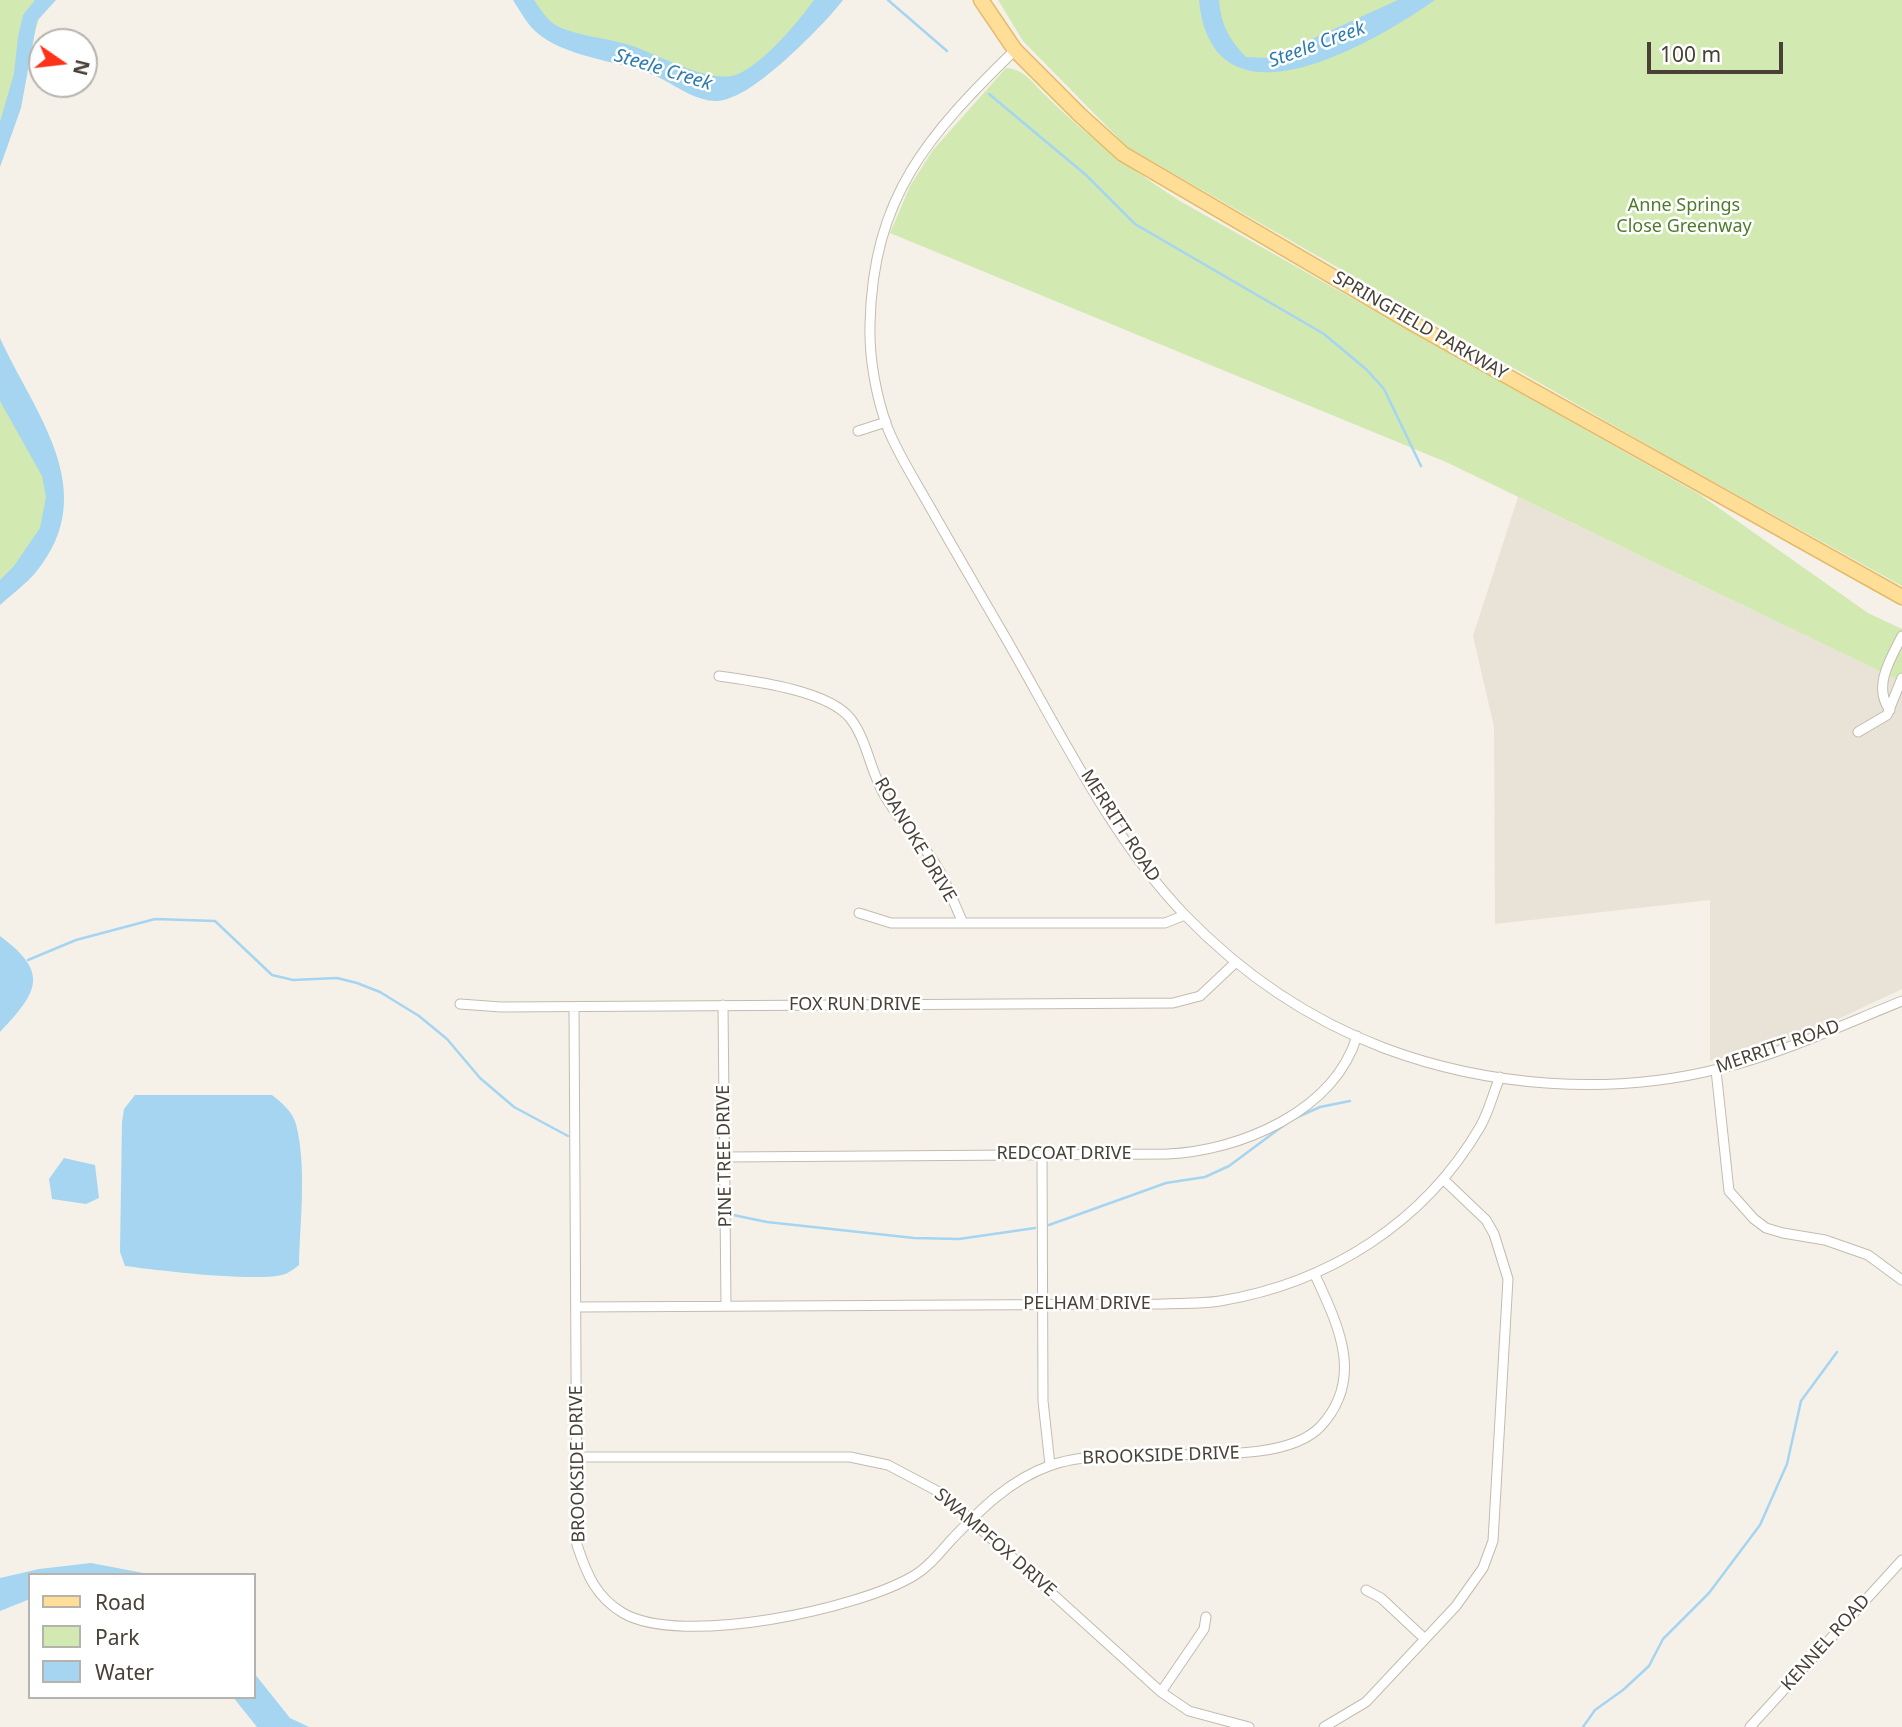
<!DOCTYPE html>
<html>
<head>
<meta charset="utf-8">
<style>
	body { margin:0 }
	#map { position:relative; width:1902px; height:1727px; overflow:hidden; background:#f5f1e9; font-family:"Noto Sans",sans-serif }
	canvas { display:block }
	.legend { position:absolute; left:28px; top:1573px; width:228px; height:126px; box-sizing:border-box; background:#fff; border:2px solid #b6b3af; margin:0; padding:9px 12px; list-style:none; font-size:21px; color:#494137 }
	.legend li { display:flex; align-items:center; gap:14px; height:35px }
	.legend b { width:35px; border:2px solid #b6b3af }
	.north { position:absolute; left:28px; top:28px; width:70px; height:70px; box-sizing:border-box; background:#fff; border:2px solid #b6b3af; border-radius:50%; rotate:104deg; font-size:19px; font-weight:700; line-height:28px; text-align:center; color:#494137 }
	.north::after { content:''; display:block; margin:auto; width:24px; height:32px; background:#fc3219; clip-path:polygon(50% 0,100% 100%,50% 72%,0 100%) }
	.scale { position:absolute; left:1647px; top:42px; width:136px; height:32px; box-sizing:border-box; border:4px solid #494137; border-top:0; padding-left:9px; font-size:21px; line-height:24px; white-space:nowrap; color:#494137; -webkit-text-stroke:5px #fff; paint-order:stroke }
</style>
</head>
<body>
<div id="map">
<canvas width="1902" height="1727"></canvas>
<ul class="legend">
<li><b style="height:9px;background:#ffde98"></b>Road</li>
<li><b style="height:19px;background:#d2e9b2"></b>Park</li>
<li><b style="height:19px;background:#a5d5f1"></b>Water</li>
</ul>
<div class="north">N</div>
<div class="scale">100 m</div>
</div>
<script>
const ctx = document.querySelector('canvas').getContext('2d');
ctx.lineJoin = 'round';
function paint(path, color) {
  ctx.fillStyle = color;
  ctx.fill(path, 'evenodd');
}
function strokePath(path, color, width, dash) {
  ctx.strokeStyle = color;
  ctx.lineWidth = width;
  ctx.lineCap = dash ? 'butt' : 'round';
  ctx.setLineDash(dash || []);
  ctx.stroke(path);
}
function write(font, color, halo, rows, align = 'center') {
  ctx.font = font + ' "Noto Sans",sans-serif';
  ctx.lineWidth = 5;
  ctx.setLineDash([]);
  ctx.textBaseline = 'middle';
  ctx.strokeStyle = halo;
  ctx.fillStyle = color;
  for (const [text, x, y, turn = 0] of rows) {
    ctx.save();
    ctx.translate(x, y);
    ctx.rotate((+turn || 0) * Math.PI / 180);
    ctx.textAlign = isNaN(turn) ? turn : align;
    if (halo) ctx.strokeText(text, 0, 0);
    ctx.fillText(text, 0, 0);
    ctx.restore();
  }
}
paint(new Path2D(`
	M 1518,497 L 1902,682 L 1902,989 L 1817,1029 L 1774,1045 L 1710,1061 L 1710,900 L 1495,924 L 1494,727 L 1473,636 Z`), '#e9e2d7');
paint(new Path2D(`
	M 0,0 L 45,0 L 0,142 Z
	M 523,0 L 829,0 L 737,85 L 568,40 Z
	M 998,0 L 1902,0 L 1902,586 L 1676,461 L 1127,147 L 1023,41 Z
	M 1006,68 C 1024,69 1032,82 1044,94 C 1086,136 1131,169 1180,201 L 1699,494 L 1868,613 L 1902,629 L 1902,682 L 1446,462 L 890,233 L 910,186 L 933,150 Z
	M 0,368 L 33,430 L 52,518 L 0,593 Z`), '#d2e9b2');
paint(new Path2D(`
	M 35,0 L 56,0 L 37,21 L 21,108 L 0,167 L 0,122 L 14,73 L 18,37 L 23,15 Z
	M 513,0 L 534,0 C 541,10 547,21 559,27 C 579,36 605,38 626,44 C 655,52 710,86 738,74 C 763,64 798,22 814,0 L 843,0 C 824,25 761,88 732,97 C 728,99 721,101 716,101 C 697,101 679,88 662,79 C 626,61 582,61 547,40 C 530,30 523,16 513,0 Z
	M 1199,0 L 1219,0 C 1221,25 1229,39 1246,57 L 1270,58 L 1398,0 L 1435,0 C 1372,44 1212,138 1199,0 Z
	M 0,338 C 34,413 103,491 36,572 C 26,584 12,594 0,605 L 0,580 L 14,566 L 40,528 L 46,497 L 42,476 L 0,401 Z
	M 0,936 C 50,973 38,992 0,1032 Z
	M 135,1095 L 272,1095 C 282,1103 292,1111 296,1124 C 307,1168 300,1220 299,1265 C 295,1268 289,1273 285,1274 C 260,1283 155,1270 125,1266 L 120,1252 L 122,1122 L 124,1109 Z
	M 64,1158 L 95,1165 L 99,1198 L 86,1204 L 52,1199 L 49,1179 Z
	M 91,1563 L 154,1575 L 30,1575 L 30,1599 L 0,1611 L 0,1578 L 39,1569 Z
	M 254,1673 L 290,1718 L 309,1727 L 257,1727 L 233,1697 L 254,1697 Z`), '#a5d5f1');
strokePath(new Path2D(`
	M 888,0 L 947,51
	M 989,94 L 1086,175 L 1135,224 L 1324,334 L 1367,370 L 1384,389 L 1421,466
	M 28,960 L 76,940 L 155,919 L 215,921 L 272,975 L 293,980 L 337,978 L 357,983 L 380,992 L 419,1016 L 447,1039 L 480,1078 L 514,1107 L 568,1136
	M 733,1215 L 767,1222 L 914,1238 L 959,1239 L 1035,1228
	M 1049,1225 L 1166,1183 L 1205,1177 L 1229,1166 L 1291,1120 L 1320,1107 L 1350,1101
	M 1583,1727 L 1595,1710 L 1623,1690 L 1649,1666 L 1663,1639 L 1709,1593 L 1760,1525 L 1787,1464 L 1801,1401 L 1837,1352`), '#a5d5f1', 2.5);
const minor = new Path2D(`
	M 1015,50 C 928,135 873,196 870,324 C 869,358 876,397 888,429 C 899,456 916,482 930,507 C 952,546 975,585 997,623 C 1053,718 1109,837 1185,915 C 1242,974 1308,1019 1384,1048 C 1488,1087 1610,1096 1718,1069 C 1781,1054 1842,1025 1902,1001
	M 858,431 L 886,422
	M 719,676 C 753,681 827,690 850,718 C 868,741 870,772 885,796 C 897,817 912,833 927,852 C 943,872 952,899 963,923
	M 1890,710 C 1872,687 1891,658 1902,636
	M 1858,732 L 1887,715 L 1902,678
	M 859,913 L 891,923 L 1165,923 L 1185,915
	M 460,1004 L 501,1007 L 1173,1003 L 1200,996 L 1235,963
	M 723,1005 L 726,1306
	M 574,1007 L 577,1545 C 587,1575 596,1597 623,1613 C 681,1647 860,1609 915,1575 C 930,1566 941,1551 953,1538 C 981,1509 1010,1480 1049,1466 C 1121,1439 1275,1476 1321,1426 C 1365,1378 1338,1325 1315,1275
	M 1716,1070 L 1729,1191 L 1754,1219 L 1766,1228 L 1783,1233 L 1825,1240 L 1868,1255 L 1902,1280
	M 1042,1155 L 1043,1401 L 1050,1465
	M 725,1157 L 1167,1154 C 1239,1151 1334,1112 1357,1036
	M 577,1307 L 1161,1304 C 1180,1303 1201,1304 1220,1301 C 1329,1283 1424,1223 1480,1127 C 1489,1112 1493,1093 1500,1077
	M 577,1457 L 850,1457 L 888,1465 L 941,1493 L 1161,1692 L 1189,1711 L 1249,1727
	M 1366,1590 L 1381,1598 L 1425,1639
	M 1161,1692 L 1204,1629 L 1206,1617
	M 1324,1727 L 1366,1702 L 1456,1606 L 1483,1568 L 1493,1541 L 1508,1279 L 1494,1234 L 1486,1220 L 1443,1179
	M 1750,1727 L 1902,1560`);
const primary = new Path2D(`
	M 981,0 L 1015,50 L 1080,115 L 1123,154 L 1412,323 L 1902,597`);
strokePath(minor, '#c3bbae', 11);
strokePath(primary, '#e5ba66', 17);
strokePath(minor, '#fff', 9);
strokePath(primary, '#ffde98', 14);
write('18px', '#4c7c29', '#fff', [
	["Anne Springs",1684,206],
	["Close Greenway",1684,227]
]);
write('18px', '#494137', '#fff', [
	["SPRINGFIELD PARKWAY",1420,326,30],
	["MERRITT ROAD",1120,826,57],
	["ROANOKE DRIVE",915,840,59],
	["FOX RUN DRIVE",855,1005],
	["MERRITT ROAD",1778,1047,-19],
	["REDCOAT DRIVE",1064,1154],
	["PINE TREE DRIVE",725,1156,-91],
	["PELHAM DRIVE",1087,1304],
	["BROOKSIDE DRIVE",1161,1456,-2],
	["BROOKSIDE DRIVE",578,1464,-91],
	["SWAMPFOX DRIVE",995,1543,41],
	["KENNEL ROAD",1826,1643,-48]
]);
write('italic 19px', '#2d7caf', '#fff', [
	["Steele Creek",1317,45,-20],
	["Steele Creek",663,70,17]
]);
</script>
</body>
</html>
